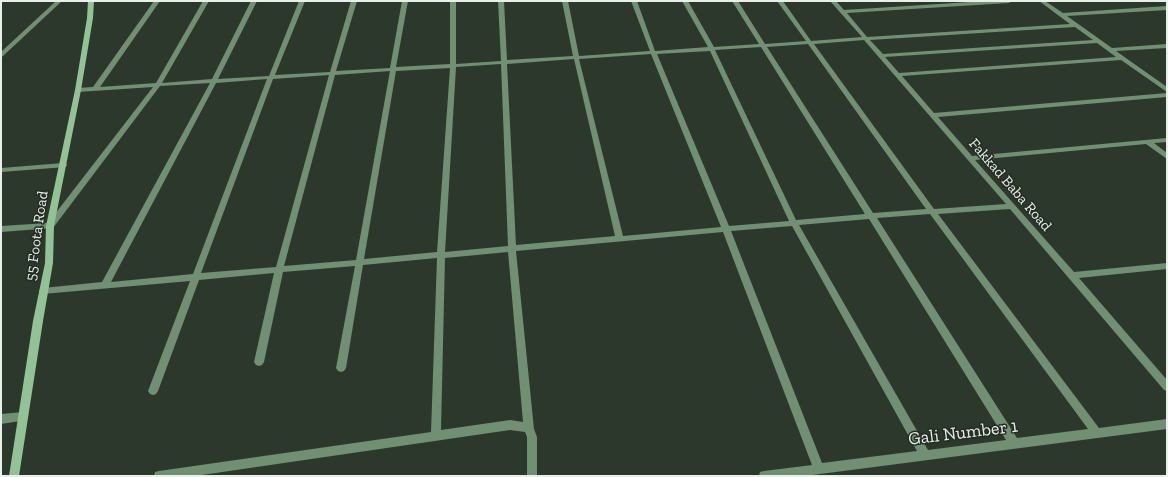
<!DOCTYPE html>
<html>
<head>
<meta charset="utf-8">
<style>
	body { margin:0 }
	#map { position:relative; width:1168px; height:477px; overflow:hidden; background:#2d382d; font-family:"Zilla Slab",serif }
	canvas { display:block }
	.frame { position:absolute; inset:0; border:2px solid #e9f0ea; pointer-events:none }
</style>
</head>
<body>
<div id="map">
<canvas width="1168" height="477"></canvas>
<div class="frame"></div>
</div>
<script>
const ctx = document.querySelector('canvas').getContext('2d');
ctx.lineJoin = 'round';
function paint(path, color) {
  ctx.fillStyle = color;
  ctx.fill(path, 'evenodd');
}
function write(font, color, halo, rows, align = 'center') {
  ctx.font = font + ' "Zilla Slab",serif';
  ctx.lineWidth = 3;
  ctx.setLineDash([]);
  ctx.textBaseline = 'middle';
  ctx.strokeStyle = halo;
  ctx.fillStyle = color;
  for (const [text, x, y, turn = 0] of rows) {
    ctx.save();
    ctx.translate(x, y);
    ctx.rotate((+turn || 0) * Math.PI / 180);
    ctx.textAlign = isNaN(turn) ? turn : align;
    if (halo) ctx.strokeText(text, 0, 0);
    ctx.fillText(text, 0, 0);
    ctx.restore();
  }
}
paint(new Path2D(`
	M 56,1 L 62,1 L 3,56 L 1,57 L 1,52 Z
	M 154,1 L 160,1 L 100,87 L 156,83 L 203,1 L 209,1 L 162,83 L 212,79 L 251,1 L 257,1 L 218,79 L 269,76 L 299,1 L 305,1 L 275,75 L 330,72 L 351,1 L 357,1 L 336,71 L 390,68 L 402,1 L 408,1 L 396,67 L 450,64 L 450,1 L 456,1 L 456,64 L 501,61 L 498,1 L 504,1 L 507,60 L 573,56 L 562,1 L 568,1 L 579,56 L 650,51 L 631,1 L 637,1 L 655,51 L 708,47 L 682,1 L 688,1 L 714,47 L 759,44 L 732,1 L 738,1 L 765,44 L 806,41 L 777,1 L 783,1 L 811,41 L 862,37 L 830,1 L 836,1 L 844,10 L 986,1 L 1012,1 L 1009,3 L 847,13 L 867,37 L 1070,24 L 1039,1 L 1045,1 L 1063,13 L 1167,6 L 1167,10 L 1067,16 L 1112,48 L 1167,44 L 1167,48 L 1116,51 L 1167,87 L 1167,92 L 1121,60 L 902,76 L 934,113 L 1167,93 L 1167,97 L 938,117 L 972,156 L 1167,138 L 1167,142 L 1154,143 L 1167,153 L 1167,159 L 1146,144 L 975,160 L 1074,272 L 1167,263 L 1167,269 L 1079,278 L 1167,380 L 1167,391 L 1164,390 L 1010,209 L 938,214 L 1099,428 L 1167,419 L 1167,429 L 805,476 L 759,476 L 760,472 L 764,471 L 812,465 L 723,232 L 516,251 L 534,429 L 537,437 L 537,476 L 527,476 L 527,437 L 525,432 L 510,430 L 195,476 L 154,476 L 155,472 L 159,471 L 431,432 L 437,258 L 363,265 L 346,368 L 344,371 L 341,372 L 338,371 L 336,368 L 355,266 L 283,272 L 264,362 L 262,365 L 259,366 L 256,365 L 254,362 L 274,273 L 199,280 L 158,391 L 156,394 L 153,395 L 150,394 L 148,391 L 190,281 L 43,294 L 40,293 L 39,291 L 40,289 L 43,288 L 102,282 L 210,83 L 160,86 L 53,228 L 1,232 L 1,226 L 48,223 L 153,87 L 78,92 L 75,90 L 78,88 L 93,87 ZM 1075,27 L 1093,40 L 883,54 L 870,40 ZM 864,40 L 1006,204 L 934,209 L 814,44 ZM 1097,43 L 1116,57 L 899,73 L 885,57 ZM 808,44 L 926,209 L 873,213 L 767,47 ZM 761,47 L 865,214 L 796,220 L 715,50 ZM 710,51 L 789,221 L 729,226 L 657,54 ZM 651,54 L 721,227 L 623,236 L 579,59 ZM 574,59 L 615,236 L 516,245 L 507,64 ZM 501,64 L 508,246 L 445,252 L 456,67 ZM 450,68 L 437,252 L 364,259 L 396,71 ZM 390,71 L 356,260 L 284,266 L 335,75 ZM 329,75 L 276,267 L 201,273 L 273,79 ZM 267,79 L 193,274 L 111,282 L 216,83 ZM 930,214 L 1088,429 L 1017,438 L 877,218 ZM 869,219 L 1006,440 L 928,450 L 799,225 ZM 792,226 L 917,451 L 822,463 L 731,231 ZM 508,252 L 523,422 L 510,420 L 441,430 L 445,258 Z
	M 63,163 L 66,163 L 67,165 L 66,167 L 1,172 L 1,168 Z
	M 23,412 L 27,414 L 28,417 L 27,420 L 1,424 L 1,414 Z`), '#718f72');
paint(new Path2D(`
	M 88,1 L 94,1 L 93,18 L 81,90 L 54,226 L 53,263 L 43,321 L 19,476 L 9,476 L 33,321 L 45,263 L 46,226 L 75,90 L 87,18 Z`), '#92c295');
write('15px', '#e9f0ea', '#232d23', [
	["Fakkad Baba Road",1010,185,49],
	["55 Foota Road",37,236,-82]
]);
write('18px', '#e9f0ea', '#232d23', [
	["Gali Number 1",963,433,-7]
]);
</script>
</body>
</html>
